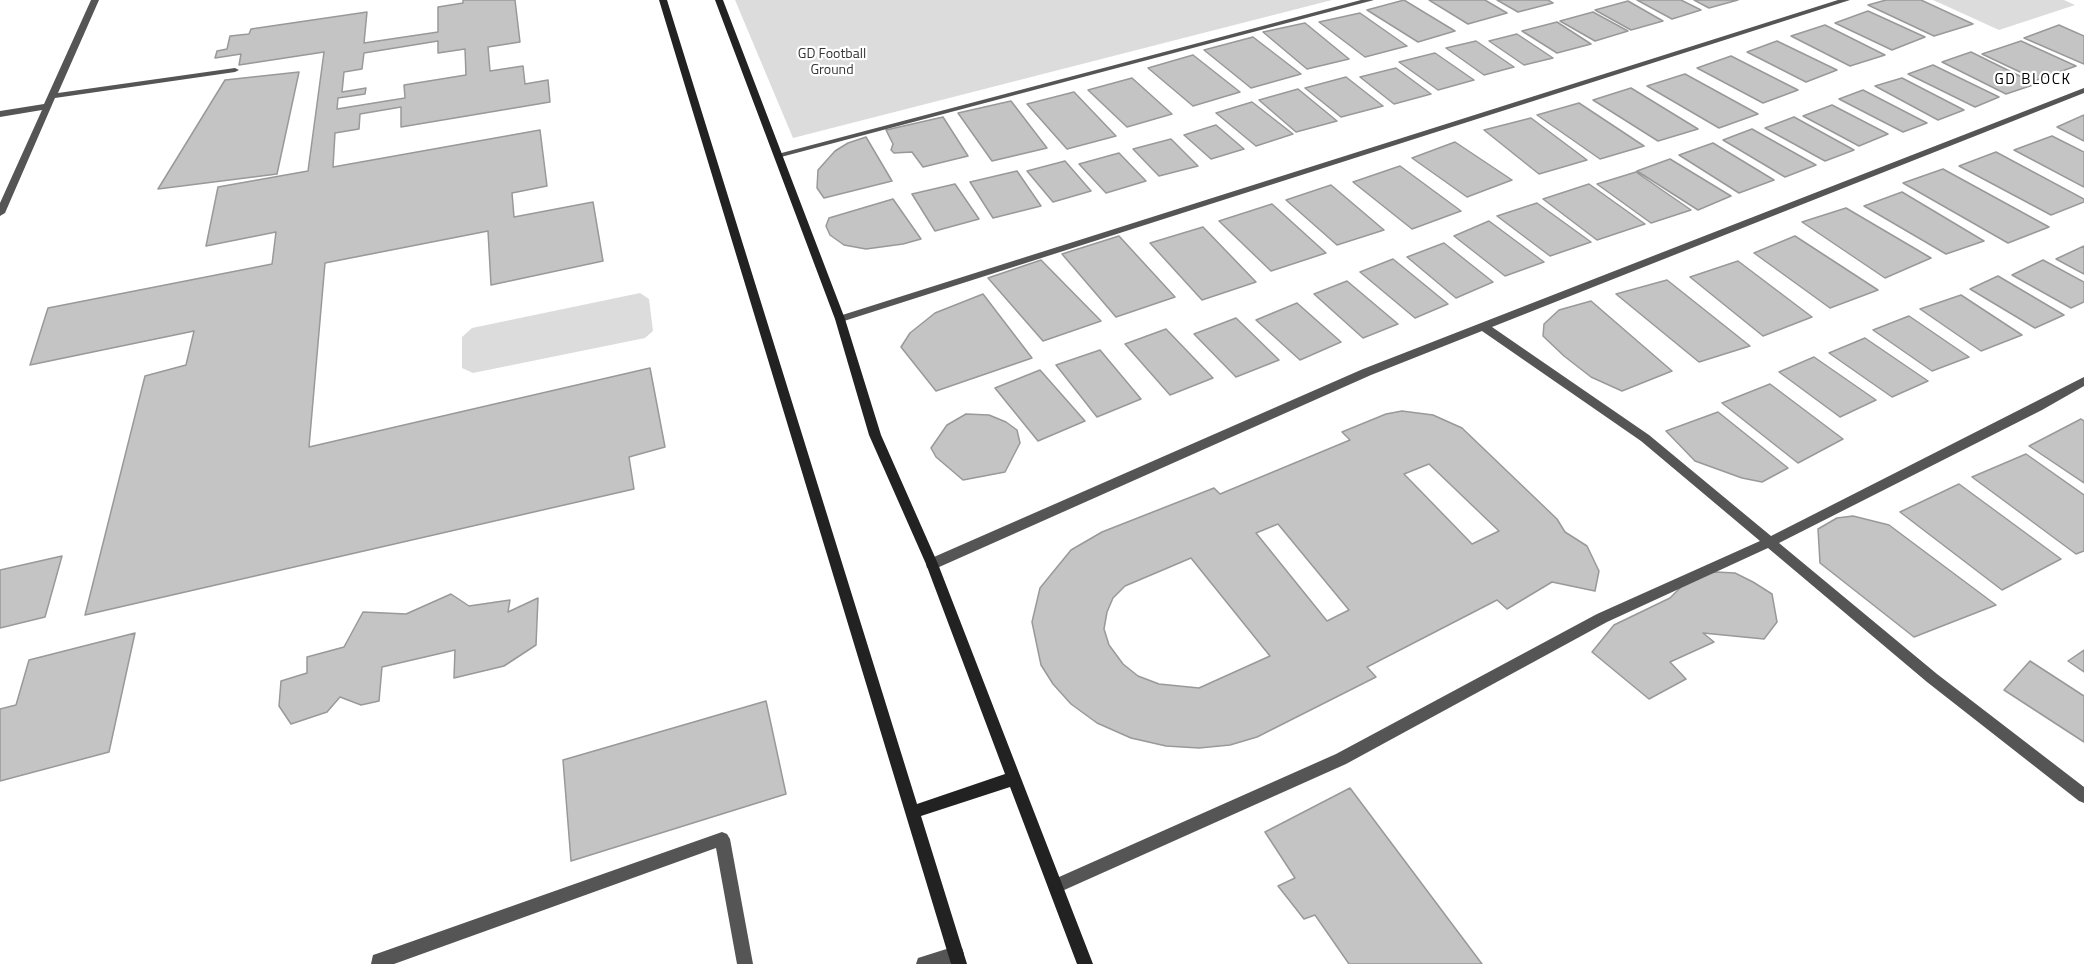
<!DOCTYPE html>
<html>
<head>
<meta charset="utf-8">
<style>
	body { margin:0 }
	canvas { display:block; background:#fff }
</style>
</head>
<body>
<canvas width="2084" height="964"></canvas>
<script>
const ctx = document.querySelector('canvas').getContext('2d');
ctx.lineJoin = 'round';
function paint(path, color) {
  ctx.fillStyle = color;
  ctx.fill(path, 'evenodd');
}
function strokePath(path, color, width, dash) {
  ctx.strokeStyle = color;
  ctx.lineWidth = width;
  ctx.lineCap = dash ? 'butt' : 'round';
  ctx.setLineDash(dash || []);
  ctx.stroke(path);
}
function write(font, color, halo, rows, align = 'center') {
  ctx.font = font + ' "Titillium Web",sans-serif';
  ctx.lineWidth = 4.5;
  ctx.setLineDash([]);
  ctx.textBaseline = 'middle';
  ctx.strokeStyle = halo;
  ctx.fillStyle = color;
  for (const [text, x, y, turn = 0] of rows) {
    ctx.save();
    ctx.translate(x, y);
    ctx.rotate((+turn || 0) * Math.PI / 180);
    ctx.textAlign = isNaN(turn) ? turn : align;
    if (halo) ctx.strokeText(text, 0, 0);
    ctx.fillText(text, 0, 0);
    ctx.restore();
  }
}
paint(new Path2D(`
	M 735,0 L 1332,0 L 793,138 Z
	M 1933,0 L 2064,0 L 2075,5 L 1999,30 Z
	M 640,293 L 649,299 L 653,331 L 645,338 L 473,373 L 462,368 L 462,337 L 472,328 Z`), '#dcdcdc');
const building = new Path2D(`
	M 463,0 L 515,0 L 520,42 L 488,47 L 490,71 L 523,66 L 525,84 L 548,80 L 550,102 L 401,127 L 401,107 L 360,114 L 359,129 L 335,133 L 333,167 L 540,130 L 547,186 L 512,193 L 514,217 L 593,202 L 603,261 L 491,285 L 488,231 L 325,263 L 309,447 L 650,368 L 665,447 L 629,457 L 634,489 L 85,615 L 145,376 L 186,365 L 194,331 L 30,365 L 48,308 L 272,264 L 276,232 L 206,246 L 218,187 L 308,171 L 324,52 L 239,65 L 241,54 L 215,58 L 217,51 L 227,49 L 230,36 L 249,34 L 251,29 L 367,12 L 364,43 L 438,32 L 438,7 L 463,3 ZM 438,41 L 438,53 L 465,49 L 466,75 L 404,85 L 405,98 L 337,109 L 338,98 L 365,94 L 366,88 L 342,92 L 344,72 L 362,69 L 364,53 Z
	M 1404,0 L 1455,31 L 1418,42 L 1367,10 Z
	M 1429,0 L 1485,0 L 1507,13 L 1468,24 Z
	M 1497,0 L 1548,0 L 1553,3 L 1518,12 Z
	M 1637,0 L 1681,0 L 1701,10 L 1672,19 Z
	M 1694,0 L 1738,0 L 1709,8 Z
	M 1886,0 L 1921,0 L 1973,24 L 1934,36 L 1868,5 Z
	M 1628,1 L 1663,21 L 1631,30 L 1595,10 Z
	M 1868,11 L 1925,37 L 1892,50 L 1835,23 Z
	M 1593,12 L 1628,31 L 1595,41 L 1560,21 Z
	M 1360,13 L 1407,46 L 1365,57 L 1319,22 Z
	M 1557,22 L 1591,44 L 1557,53 L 1522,31 Z
	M 1305,23 L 1349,59 L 1307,69 L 1263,32 Z
	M 1825,25 L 1885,55 L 1850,66 L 1791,36 Z
	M 2059,25 L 2084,36 L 2084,64 L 2024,38 Z
	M 1517,34 L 1553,58 L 1524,65 L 1489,41 Z
	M 1253,37 L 1301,74 L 1251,88 L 1204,50 Z
	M 1476,41 L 1514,67 L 1484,75 L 1446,48 Z
	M 1777,41 L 1837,70 L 1806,82 L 1747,52 Z
	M 2021,41 L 2076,66 L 2037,80 L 1982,54 Z
	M 1971,52 L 2036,84 L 2006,94 L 1942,62 Z
	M 1435,53 L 1474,80 L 1438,90 L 1399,62 Z
	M 1193,55 L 1240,92 L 1193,106 L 1148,68 Z
	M 1731,56 L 1798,90 L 1763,103 L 1697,68 Z
	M 1933,65 L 1999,97 L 1975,107 L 1908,74 Z
	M 1396,68 L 1431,94 L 1394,104 L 1360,77 Z
	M 299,72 L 277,174 L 158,189 L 225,80 Z
	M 1685,74 L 1758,114 L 1719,128 L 1647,86 Z
	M 1346,77 L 1383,106 L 1341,117 L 1305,88 Z
	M 1132,78 L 1172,114 L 1127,127 L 1088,90 Z
	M 1902,78 L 1964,110 L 1938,120 L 1875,86 Z
	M 1631,88 L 1698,129 L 1658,141 L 1593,100 Z
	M 1298,89 L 1337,121 L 1296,132 L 1259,100 Z
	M 1863,90 L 1927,123 L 1903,132 L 1839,99 Z
	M 1074,92 L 1116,136 L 1067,149 L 1027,104 Z
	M 1011,101 L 1047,148 L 992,161 L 958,113 Z
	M 1252,102 L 1293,134 L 1256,146 L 1216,113 Z
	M 1579,103 L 1644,146 L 1600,159 L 1537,115 Z
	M 1832,105 L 1888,134 L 1859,146 L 1803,116 Z
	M 2084,115 L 2084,141 L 2057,127 Z
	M 943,117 L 968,156 L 923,167 L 912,152 L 894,153 L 891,150 L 893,144 L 886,130 Z
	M 1794,117 L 1854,150 L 1825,161 L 1765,128 Z
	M 1531,118 L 1587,160 L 1539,174 L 1484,130 Z
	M 1216,125 L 1244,149 L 1211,159 L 1184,135 Z
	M 1752,129 L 1816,165 L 1785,177 L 1723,140 Z
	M 2052,136 L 2084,152 L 2084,187 L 2014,150 Z
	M 866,137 L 892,181 L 824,198 L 817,188 L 818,170 L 835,151 L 848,143 Z
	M 1171,139 L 1198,166 L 1159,176 L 1133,149 Z
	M 1455,142 L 1512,180 L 1467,197 L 1412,158 Z
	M 1713,143 L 1774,180 L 1739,193 L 1679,155 Z
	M 1996,152 L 2084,199 L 2084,202 L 2051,215 L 1959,166 Z
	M 1119,153 L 1146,181 L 1106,193 L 1079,164 Z
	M 1670,159 L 1731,196 L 1698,210 L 1637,171 Z
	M 1065,161 L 1091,191 L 1053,202 L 1027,171 Z
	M 1400,166 L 1461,211 L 1412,229 L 1353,182 Z
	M 1943,169 L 2049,227 L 2008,243 L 1903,183 Z
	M 1017,171 L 1041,206 L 993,218 L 970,182 Z
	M 1636,172 L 1691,210 L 1651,223 L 1597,184 Z
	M 955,184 L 979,219 L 935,231 L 912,194 Z
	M 1589,184 L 1645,224 L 1597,240 L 1543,199 Z
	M 1331,185 L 1384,230 L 1337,245 L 1286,200 Z
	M 1902,192 L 1984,241 L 1946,254 L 1864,206 Z
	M 893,199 L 921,239 L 903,244 L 866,249 L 844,245 L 830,235 L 826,226 L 829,218 Z
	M 1537,203 L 1591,242 L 1550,256 L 1497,216 Z
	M 1272,204 L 1326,253 L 1271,271 L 1219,221 Z
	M 1846,208 L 1931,258 L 1885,278 L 1802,222 Z
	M 1489,221 L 1544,262 L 1505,276 L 1454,236 Z
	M 1203,227 L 1256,282 L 1202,300 L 1150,243 Z
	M 1119,236 L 1175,297 L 1116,317 L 1062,254 Z
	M 1795,236 L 1878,290 L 1830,308 L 1754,253 Z
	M 1444,243 L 1493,282 L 1456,298 L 1407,257 Z
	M 2084,246 L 2084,274 L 2056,259 Z
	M 1393,259 L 1448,304 L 1415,318 L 1360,272 Z
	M 1041,260 L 1101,321 L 1043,341 L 988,278 Z
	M 2043,260 L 2084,282 L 2084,302 L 2071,308 L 2012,275 Z
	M 1738,261 L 1812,317 L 1763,336 L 1690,277 Z
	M 1998,276 L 2064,315 L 2035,328 L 1970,289 Z
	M 1667,280 L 1750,346 L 1699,362 L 1616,294 Z
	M 1347,281 L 1398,324 L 1363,338 L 1314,294 Z
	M 983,294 L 1032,358 L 936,391 L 901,347 L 910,333 L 935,313 Z
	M 1961,295 L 2022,335 L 1981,351 L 1920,309 Z
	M 1591,301 L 1672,371 L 1622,391 L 1591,377 L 1564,356 L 1543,336 L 1544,324 L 1559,310 Z
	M 1297,303 L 1341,342 L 1300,360 L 1256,320 Z
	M 1909,316 L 1969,357 L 1932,371 L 1873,330 Z
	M 1236,318 L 1279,360 L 1236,377 L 1194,334 Z
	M 1166,329 L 1213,378 L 1170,395 L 1125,344 Z
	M 1865,338 L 1928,381 L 1892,397 L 1829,353 Z
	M 1100,350 L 1141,399 L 1097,417 L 1056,365 Z
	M 1814,357 L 1876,400 L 1840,417 L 1779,372 Z
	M 1040,370 L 1085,421 L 1038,441 L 995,388 Z
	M 1770,384 L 1843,439 L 1798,463 L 1722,403 Z
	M 1402,411 L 1433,415 L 1462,428 L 1557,519 L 1565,532 L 1587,546 L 1599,571 L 1595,591 L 1552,582 L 1507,609 L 1497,600 L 1367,667 L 1376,677 L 1257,737 L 1230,745 L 1199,748 L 1166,746 L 1131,738 L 1097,723 L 1071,704 L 1053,684 L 1041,665 L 1032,622 L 1040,588 L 1071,550 L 1102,532 L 1214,488 L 1220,494 L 1350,440 L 1342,432 L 1386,414 ZM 1429,464 L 1499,531 L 1472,544 L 1404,474 ZM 1278,524 L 1349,610 L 1327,621 L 1256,533 ZM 1191,558 L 1270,656 L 1199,688 L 1159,684 L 1138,676 L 1123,664 L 1109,645 L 1104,629 L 1107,612 L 1113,598 L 1125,586 Z
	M 1718,412 L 1788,468 L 1762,482 L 1742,478 L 1695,461 L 1666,431 Z
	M 966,414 L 989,415 L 1006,422 L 1017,430 L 1020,443 L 1005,472 L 963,480 L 936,457 L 931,448 L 947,425 Z
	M 2081,419 L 2084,421 L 2084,483 L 2029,446 Z
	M 2026,454 L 2084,495 L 2084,551 L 2076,554 L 1972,477 Z
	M 1959,484 L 2061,559 L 2002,590 L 1900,512 Z
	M 1853,516 L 1889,525 L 1996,605 L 1914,637 L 1820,563 L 1818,529 L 1837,518 Z
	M 62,556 L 45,617 L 0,628 L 0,570 Z
	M 1716,572 L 1735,573 L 1753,582 L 1772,594 L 1777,622 L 1764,639 L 1703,633 L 1714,642 L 1670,662 L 1686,679 L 1649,699 L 1592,652 L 1614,625 L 1670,598 L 1682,586 L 1703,574 Z
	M 451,594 L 469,606 L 510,600 L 508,612 L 538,598 L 536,645 L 504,666 L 454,678 L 455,650 L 382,667 L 379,701 L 361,705 L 340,697 L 327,712 L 291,724 L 279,706 L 281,681 L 307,673 L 307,657 L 344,647 L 363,612 L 406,614 Z
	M 135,633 L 109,752 L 0,781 L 0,709 L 16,705 L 29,660 Z
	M 2084,650 L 2084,672 L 2068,661 Z
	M 2030,661 L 2084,696 L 2084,742 L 2004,690 Z
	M 766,701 L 786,794 L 571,861 L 563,760 Z
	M 1350,788 L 1482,964 L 1349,964 L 1315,915 L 1304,919 L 1278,886 L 1295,878 L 1265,832 Z`);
paint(building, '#c4c4c4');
strokePath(building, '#999', 1.5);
paint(new Path2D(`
	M 91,0 L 99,0 L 58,93 L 235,68 L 239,70 L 235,72 L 55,98 L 5,213 L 0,216 L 0,203 L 42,110 L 0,117 L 0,111 L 44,104 Z
	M 722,832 L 727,834 L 730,839 L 753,964 L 737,964 L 716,848 L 394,964 L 371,964 L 373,955 L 379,953 Z
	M 956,946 L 962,948 L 964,954 L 962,960 L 950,964 L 916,964 L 918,958 Z`), '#555');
paint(new Path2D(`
	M 1361,0 L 1374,0 L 781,157 L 778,158 L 774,155 Z
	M 1838,0 L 1850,0 L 844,321 L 840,322 L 835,319 L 836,317 Z
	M 2084,88 L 2084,93 L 1492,327 L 1649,435 L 1771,536 L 2084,377 L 2084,386 L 2042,410 L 1779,543 L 1937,674 L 2084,787 L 2084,803 L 2079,801 L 1927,682 L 1768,548 L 1607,622 L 1346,764 L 1062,891 L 1056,894 L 1050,891 L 1048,886 L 1050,881 L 1336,754 L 1597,614 L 1760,541 L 1641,441 L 1482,331 L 1371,375 L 937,568 L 927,568 L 926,564 L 927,560 L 1363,369 Z`), '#555');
paint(new Path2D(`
	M 659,0 L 667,0 L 917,804 L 1005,774 L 926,564 L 869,435 L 835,319 L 715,0 L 723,0 L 845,319 L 881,435 L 938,564 L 1093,964 L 1077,964 L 1010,787 L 921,816 L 967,964 L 951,964 Z`), '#222');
write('14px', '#333', '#fff', [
	["GD Football",832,55],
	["Ground",832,71]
]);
ctx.letterSpacing = '1.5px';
write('15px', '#000', '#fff', [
	["GD BLOCK",2033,80]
]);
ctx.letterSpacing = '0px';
</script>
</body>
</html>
